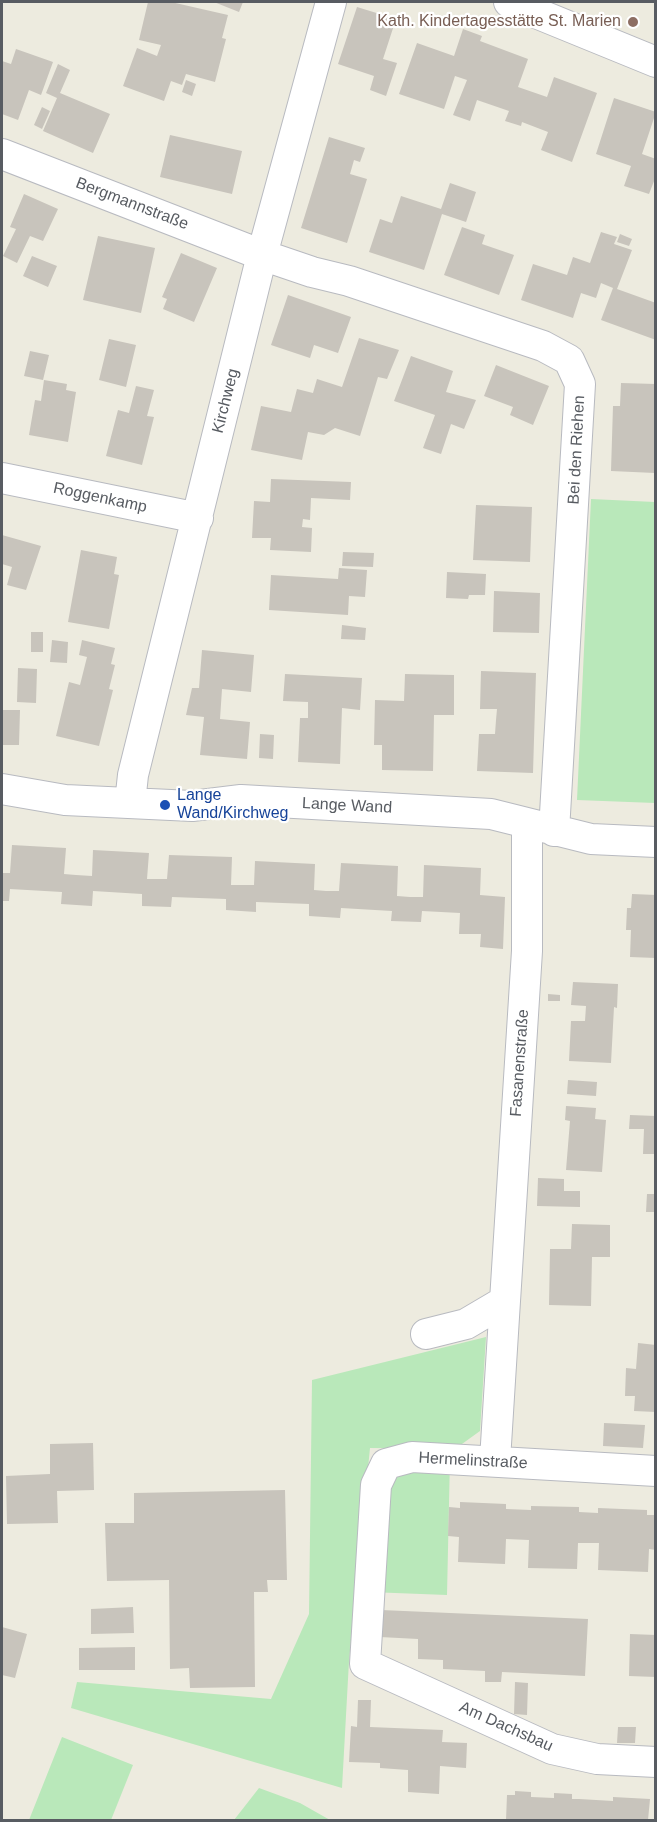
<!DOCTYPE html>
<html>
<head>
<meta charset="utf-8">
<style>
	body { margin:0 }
	#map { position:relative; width:657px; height:1822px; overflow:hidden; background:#edebdf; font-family:Arial,sans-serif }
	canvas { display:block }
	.frame { position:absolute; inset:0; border:3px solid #585c62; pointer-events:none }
</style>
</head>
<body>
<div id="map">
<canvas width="657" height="1822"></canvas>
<div class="frame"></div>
</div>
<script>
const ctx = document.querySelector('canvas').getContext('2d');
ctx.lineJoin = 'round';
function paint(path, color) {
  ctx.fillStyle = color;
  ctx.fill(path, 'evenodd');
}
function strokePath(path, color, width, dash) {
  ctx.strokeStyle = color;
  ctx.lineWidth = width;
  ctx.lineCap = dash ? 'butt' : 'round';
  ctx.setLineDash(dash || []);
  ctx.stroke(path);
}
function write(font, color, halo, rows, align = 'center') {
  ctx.font = font + ' Arial,sans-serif';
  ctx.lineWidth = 4.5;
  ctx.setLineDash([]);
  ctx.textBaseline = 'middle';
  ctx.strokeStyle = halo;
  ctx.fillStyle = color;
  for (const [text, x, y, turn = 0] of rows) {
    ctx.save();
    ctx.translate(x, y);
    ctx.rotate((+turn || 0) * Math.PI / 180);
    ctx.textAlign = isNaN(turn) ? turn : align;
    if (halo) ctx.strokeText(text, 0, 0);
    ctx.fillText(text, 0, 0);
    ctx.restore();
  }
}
paint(new Path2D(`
	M 591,499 L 655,502 L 655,803 L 577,800 Z
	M 486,1337 L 480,1431 L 455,1449 L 370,1448 L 349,1661 L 342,1788 L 71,1708 L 77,1682 L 271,1699 L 309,1614 L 312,1380 Z
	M 450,1458 L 447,1595 L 369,1592 L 386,1464 Z
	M 62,1737 L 133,1765 L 111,1820 L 29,1820 Z
	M 259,1788 L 300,1803 L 330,1820 L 234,1820 Z`), '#b9e8ba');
paint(new Path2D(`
	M 148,2 L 171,2 L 228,15 L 222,38 L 226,39 L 215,82 L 186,74 L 182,85 L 171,81 L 164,101 L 123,86 L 137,48 L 157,56 L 161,45 L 139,40 Z
	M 214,2 L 243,2 L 239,12 Z
	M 357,7 L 396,19 L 383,59 L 397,63 L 386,96 L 370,90 L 374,76 L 338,64 Z
	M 463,29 L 482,36 L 480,41 L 528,59 L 518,87 L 547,97 L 554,77 L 597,93 L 572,162 L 541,150 L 548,132 L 522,122 L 521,126 L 505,121 L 509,111 L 477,100 L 470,121 L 453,115 L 467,80 L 455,76 L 444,109 L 399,94 L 417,43 L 454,56 Z
	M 16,49 L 53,62 L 41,95 L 29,90 L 18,120 L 2,114 L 2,61 L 11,64 Z
	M 58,64 L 70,70 L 60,93 L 110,114 L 93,153 L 43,131 L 57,98 L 46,93 Z
	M 186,80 L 196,84 L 192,96 L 182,92 Z
	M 614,98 L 656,112 L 642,154 L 656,159 L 656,176 L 649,194 L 624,186 L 631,166 L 596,154 Z
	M 42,107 L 50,111 L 42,129 L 34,125 Z
	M 170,135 L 242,151 L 232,194 L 160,177 Z
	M 329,137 L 365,148 L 360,162 L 354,160 L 350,174 L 367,179 L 347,243 L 301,228 Z
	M 450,183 L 476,192 L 466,222 L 442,214 L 424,270 L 369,252 L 380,219 L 392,223 L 401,196 L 441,209 Z
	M 24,194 L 58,209 L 43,241 L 30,236 L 17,263 L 3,256 L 16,229 L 10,227 Z
	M 462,227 L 485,235 L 482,244 L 514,255 L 499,295 L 444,275 Z
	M 601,232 L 617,237 L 614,244 L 632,250 L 617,289 L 656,303 L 656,340 L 601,320 L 613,288 L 601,283 L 596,298 L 581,293 L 573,318 L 521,300 L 533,264 L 567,275 L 573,257 L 590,263 Z
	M 620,234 L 632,239 L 629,246 L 617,242 Z
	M 98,236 L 155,248 L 141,313 L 83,300 Z
	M 181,253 L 217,268 L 194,322 L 163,309 L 167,299 L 162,297 Z
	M 32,256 L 57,266 L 48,287 L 23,276 Z
	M 288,295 L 351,317 L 338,353 L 314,345 L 310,358 L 271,345 Z
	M 359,338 L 399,350 L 387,379 L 378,377 L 360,436 L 335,428 L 324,435 L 308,432 L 302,460 L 251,450 L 261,406 L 291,412 L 297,389 L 313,393 L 317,379 L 342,387 Z
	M 109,339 L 136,345 L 126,387 L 99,380 Z
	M 30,351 L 49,355 L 43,380 L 24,376 Z
	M 411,356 L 453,371 L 446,392 L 476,400 L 464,429 L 451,424 L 441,454 L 423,448 L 435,415 L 394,401 Z
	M 496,365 L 549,386 L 533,425 L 510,415 L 513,407 L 484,396 Z
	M 44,380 L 67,384 L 66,390 L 76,392 L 68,442 L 29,435 L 35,400 L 41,401 Z
	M 621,383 L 656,384 L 655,473 L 611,471 L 613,406 L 620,406 Z
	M 136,386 L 154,390 L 147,416 L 154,417 L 142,465 L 106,456 L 118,410 L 129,413 Z
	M 271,479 L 351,482 L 350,500 L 311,498 L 310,520 L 303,519 L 302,527 L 312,528 L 311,552 L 270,550 L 271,538 L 252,538 L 254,501 L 270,502 Z
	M 476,505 L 532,507 L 530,562 L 473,560 Z
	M 2,535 L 41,546 L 26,590 L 7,585 L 12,567 L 2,564 Z
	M 81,550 L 117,557 L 114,574 L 119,575 L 109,629 L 68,622 Z
	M 343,552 L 374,553 L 373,567 L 342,566 Z
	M 339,568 L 367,570 L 365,597 L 349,596 L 348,615 L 269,610 L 271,575 L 338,579 Z
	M 447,572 L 486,574 L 485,595 L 469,595 L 468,599 L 446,598 Z
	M 494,591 L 540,593 L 539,633 L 493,632 Z
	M 342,625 L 366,628 L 365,640 L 341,639 Z
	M 31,632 L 43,632 L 43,652 L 31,652 Z
	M 52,640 L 68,642 L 67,663 L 50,662 Z
	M 82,640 L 115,648 L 111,664 L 115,665 L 109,689 L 113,690 L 99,746 L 56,736 L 69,682 L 80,685 L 87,657 L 79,655 Z
	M 202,650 L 254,655 L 251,692 L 222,689 L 220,719 L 250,722 L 247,759 L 200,755 L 204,717 L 186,715 L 192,688 L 199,688 Z
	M 18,668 L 37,669 L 36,703 L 17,702 Z
	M 481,671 L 536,673 L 533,773 L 477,771 L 479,734 L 495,734 L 496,720 L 497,709 L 480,709 Z
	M 285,674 L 362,678 L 360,710 L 342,708 L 340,764 L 298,762 L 300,718 L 308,718 L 308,702 L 283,701 Z
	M 405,674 L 454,675 L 454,715 L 434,715 L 433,771 L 382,770 L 382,745 L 374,745 L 375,700 L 404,701 Z
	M 2,710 L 20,710 L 19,745 L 2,745 Z
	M 260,734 L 274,735 L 273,759 L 259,758 Z
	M 12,845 L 66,848 L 64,874 L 76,875 L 92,876 L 93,850 L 149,853 L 147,879 L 167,879 L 169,855 L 232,857 L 231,885 L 254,885 L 255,861 L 315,864 L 314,890 L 326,891 L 339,891 L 341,863 L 398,866 L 397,896 L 410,897 L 423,897 L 424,865 L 481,868 L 480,895 L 505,897 L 503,949 L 480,947 L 481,934 L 459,934 L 460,913 L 422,911 L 421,922 L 391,921 L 392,911 L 341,908 L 340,918 L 309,916 L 309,904 L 256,902 L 256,912 L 226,910 L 226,899 L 172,897 L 171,907 L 142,906 L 142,894 L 93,891 L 92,906 L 61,904 L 62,892 L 10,889 L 9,901 L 2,901 L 2,873 L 10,873 Z
	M 632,894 L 656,895 L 656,958 L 630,957 L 631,930 L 626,930 L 627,908 L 631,908 Z
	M 573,982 L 618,984 L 617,1008 L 614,1007 L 611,1063 L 569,1061 L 571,1021 L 585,1021 L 586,1006 L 571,1005 Z
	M 548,994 L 560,995 L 560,1001 L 548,1001 Z
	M 568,1080 L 597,1082 L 596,1096 L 567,1094 Z
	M 566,1106 L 596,1108 L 595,1119 L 606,1120 L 602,1172 L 566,1170 L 570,1121 L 565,1120 Z
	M 630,1115 L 656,1116 L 656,1154 L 643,1154 L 644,1129 L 629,1129 Z
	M 538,1178 L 564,1179 L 564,1191 L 580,1191 L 580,1207 L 537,1206 Z
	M 647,1194 L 656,1194 L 656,1212 L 646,1212 Z
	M 572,1224 L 610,1225 L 610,1257 L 592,1257 L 591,1306 L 549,1305 L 550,1249 L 571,1249 Z
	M 638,1343 L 656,1345 L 656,1412 L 634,1411 L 635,1396 L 625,1396 L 626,1368 L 636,1369 Z
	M 604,1423 L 645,1425 L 643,1448 L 603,1446 Z
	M 93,1443 L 94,1490 L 57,1491 L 58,1523 L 7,1524 L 6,1476 L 50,1474 L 50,1444 Z
	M 285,1490 L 287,1580 L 267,1580 L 268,1592 L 254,1592 L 255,1687 L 190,1688 L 189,1668 L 170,1669 L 169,1580 L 107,1581 L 105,1523 L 134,1523 L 134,1493 Z
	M 460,1502 L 506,1504 L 506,1509 L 531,1510 L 531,1506 L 579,1507 L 579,1512 L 598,1513 L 598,1508 L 647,1510 L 647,1515 L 656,1515 L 656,1550 L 649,1549 L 648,1572 L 598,1570 L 599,1543 L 578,1543 L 577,1569 L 528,1568 L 529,1540 L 506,1539 L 505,1564 L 458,1562 L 459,1537 L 448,1536 L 449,1507 L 460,1508 Z
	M 133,1607 L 134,1633 L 91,1634 L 91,1609 Z
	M 381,1610 L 588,1619 L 585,1676 L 502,1672 L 501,1682 L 485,1682 L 485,1671 L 443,1669 L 443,1660 L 418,1659 L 418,1639 L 380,1637 Z
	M 2,1627 L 27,1634 L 15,1678 L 2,1675 Z
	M 630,1634 L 656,1635 L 656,1677 L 629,1676 Z
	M 135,1647 L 135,1670 L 79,1670 L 79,1648 Z
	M 515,1682 L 528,1683 L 527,1715 L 514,1714 Z
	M 358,1700 L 371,1700 L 370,1727 L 443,1730 L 442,1742 L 467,1743 L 466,1768 L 440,1766 L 439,1794 L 408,1792 L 408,1770 L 380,1768 L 380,1763 L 349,1762 L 351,1726 L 357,1727 Z
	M 618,1727 L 636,1727 L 635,1743 L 617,1743 Z
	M 515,1791 L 531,1792 L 531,1797 L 554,1798 L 554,1793 L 572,1794 L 572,1799 L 579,1799 L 613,1801 L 613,1797 L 650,1799 L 648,1820 L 506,1820 L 507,1795 L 515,1795 Z`), '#c8c4bc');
const minor = new Path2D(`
	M 509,2 L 656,62
	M 2,154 L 262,255 L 312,272 L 349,281 L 543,346 L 569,360 L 580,384 L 554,831
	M 2,478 L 198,518
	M 2,789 L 65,800 L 192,806 L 241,800 L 491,814 L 591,839 L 656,842
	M 130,803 L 133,775 L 262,255 L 331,2
	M 426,1334 L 466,1324 L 505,1301 L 527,951 L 527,825
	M 495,1460 L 505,1301
	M 656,1471 L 412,1457 L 386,1464 L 376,1485 L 365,1664 L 552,1749 L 597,1759 L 656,1762`);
strokePath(minor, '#b8bac0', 32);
strokePath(minor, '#fff', 30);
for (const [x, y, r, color] of [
	[633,22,6,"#8d6e63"],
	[165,805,6,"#1a4fb4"]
]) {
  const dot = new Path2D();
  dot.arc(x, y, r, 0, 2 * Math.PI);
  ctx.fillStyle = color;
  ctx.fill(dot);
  strokePath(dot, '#fff', 2);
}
write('16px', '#785e54', '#fff', [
	["Kath. Kindertagesstätte St. Marien",621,22]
], 'right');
write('16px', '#585c62', '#fff', [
	["Bergmannstraße",132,204,21],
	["Kirchweg",226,401,-76],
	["Bei den Riehen",577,450,-87],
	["Roggenkamp",100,498,12],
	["Lange Wand",347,806,3],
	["Fasanenstraße",520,1063,-86],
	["Hermelinstraße",473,1461,3],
	["Am Dachsbau",506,1727,24]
]);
write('16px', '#164399', '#fff', [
	["Lange",177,796],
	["Wand/Kirchweg",177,814]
], 'left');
</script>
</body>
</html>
